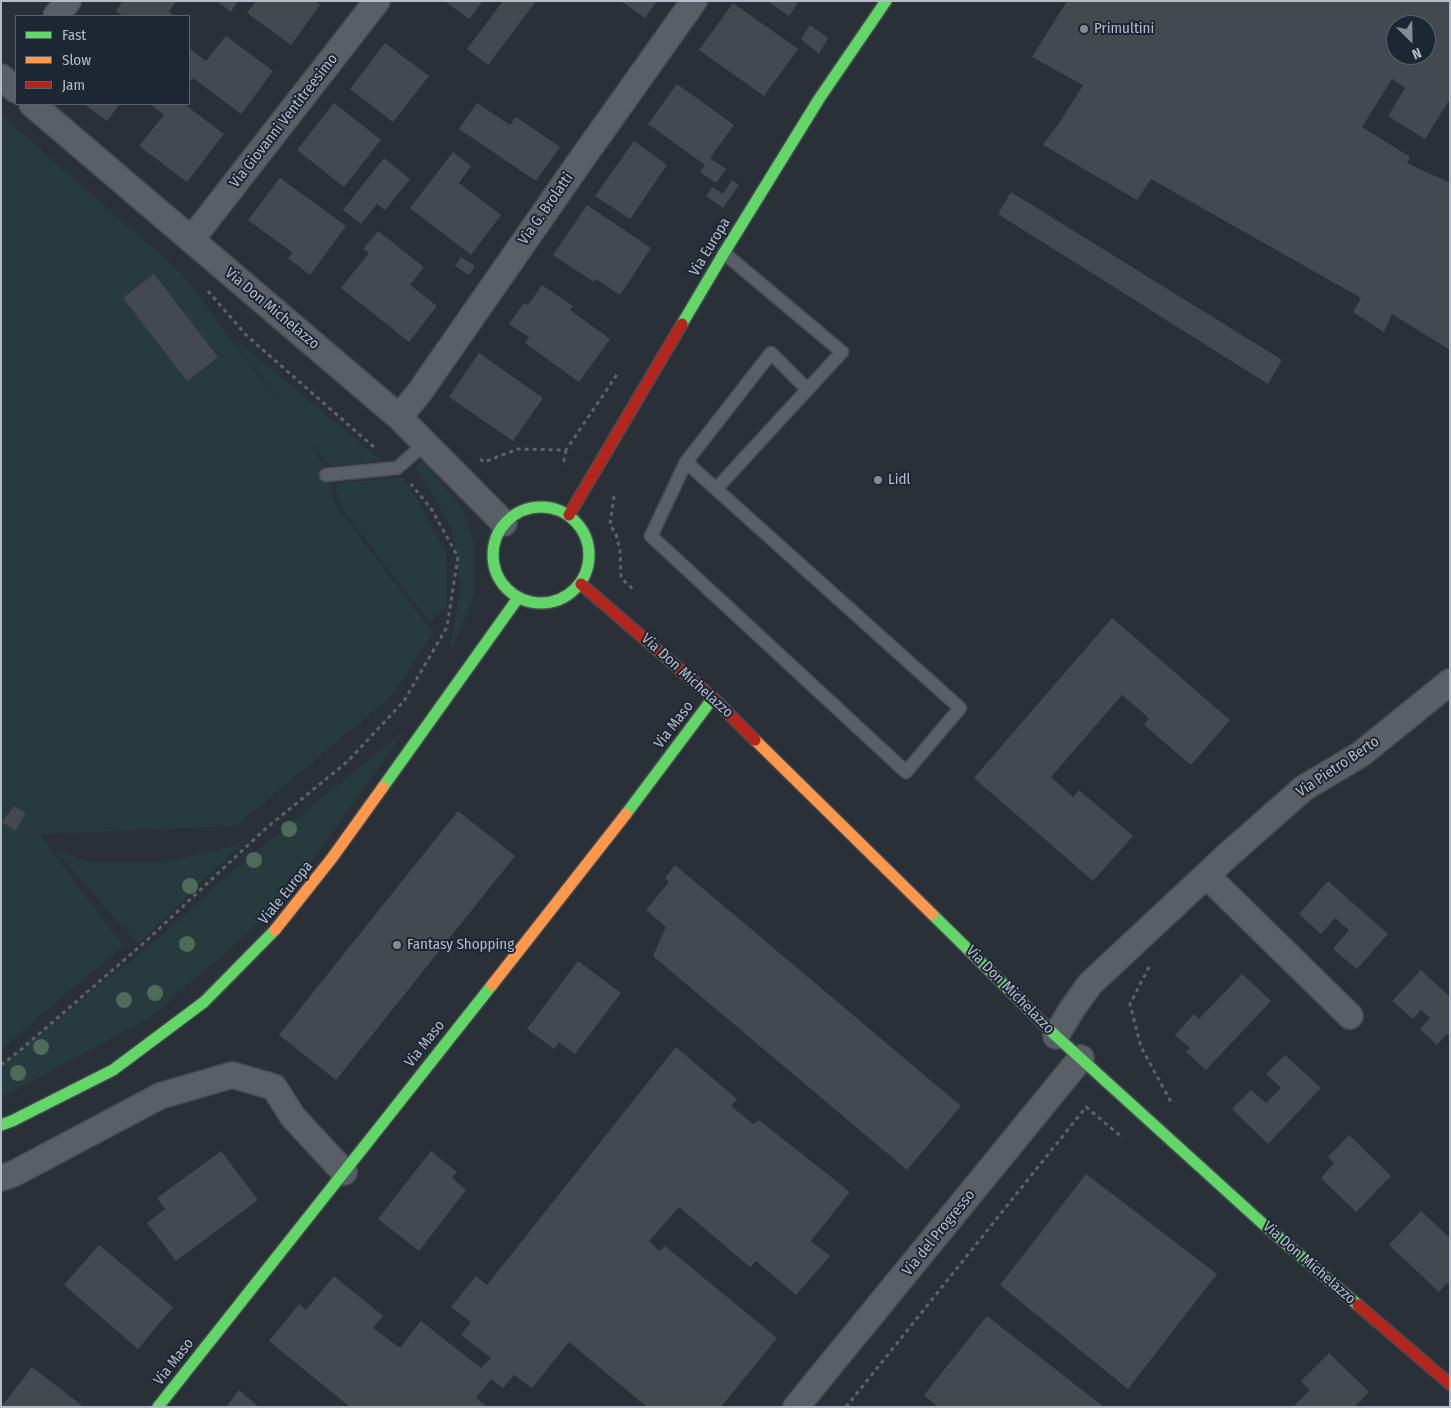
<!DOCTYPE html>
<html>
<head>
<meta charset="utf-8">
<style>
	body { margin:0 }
	#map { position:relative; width:1451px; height:1408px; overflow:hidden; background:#2a3038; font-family:"Fira Sans Condensed",sans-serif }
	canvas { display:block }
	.frame { position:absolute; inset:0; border:2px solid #b4bcc9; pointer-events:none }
	.legend { position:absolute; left:15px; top:15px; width:175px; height:90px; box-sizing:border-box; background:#1d2633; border:1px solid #59626f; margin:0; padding:6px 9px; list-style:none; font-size:15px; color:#b4bcc9 }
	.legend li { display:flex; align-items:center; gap:10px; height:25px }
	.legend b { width:25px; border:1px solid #59626f }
	.north { position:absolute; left:1386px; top:15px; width:50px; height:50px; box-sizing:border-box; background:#1d2633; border:1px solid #59626f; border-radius:50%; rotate:157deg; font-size:14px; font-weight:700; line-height:20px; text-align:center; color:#b4bcc9 }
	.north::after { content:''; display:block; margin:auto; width:18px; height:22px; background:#848b96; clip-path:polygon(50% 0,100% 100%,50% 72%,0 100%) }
</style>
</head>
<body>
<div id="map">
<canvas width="1451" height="1408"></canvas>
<div class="frame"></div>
<ul class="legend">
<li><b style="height:6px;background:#63d668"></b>Fast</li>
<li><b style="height:6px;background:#ff974d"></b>Slow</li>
<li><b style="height:6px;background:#b3261e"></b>Jam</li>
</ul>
<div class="north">N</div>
</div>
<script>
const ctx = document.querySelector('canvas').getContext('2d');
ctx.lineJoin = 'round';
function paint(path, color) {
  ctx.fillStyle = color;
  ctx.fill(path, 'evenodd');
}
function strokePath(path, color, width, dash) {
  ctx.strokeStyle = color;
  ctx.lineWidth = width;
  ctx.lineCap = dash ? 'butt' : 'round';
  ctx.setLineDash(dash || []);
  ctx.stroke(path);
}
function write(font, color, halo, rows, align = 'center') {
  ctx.font = font + ' "Fira Sans Condensed",sans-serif';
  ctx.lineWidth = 4;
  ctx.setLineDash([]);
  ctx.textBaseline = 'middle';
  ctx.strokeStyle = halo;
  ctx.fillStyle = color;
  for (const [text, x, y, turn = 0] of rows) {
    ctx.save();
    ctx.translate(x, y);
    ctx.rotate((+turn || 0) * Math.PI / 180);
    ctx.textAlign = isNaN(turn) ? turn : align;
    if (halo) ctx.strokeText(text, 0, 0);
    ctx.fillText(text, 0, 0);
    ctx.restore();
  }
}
paint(new Path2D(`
	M 1,115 L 179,271 L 300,429 L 231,336 L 382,461 L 330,466 L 309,441 L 323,464 L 335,504 L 433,633 L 392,696 L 236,826 L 39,834 L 123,946 L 1,1049 Z
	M 423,461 L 462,508 L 474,542 L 474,596 L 453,648 L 450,648 L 461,586 L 451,526 L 416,467 Z
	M 404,477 L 446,553 L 447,606 L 429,622 L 343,510 L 335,490 L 338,483 Z
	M 406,729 L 281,904 L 151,1017 L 1,1098 L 1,1066 L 161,936 L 234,870 Z
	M 242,844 L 138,944 L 55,850 L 87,862 L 162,862 Z`), '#273a3e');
paint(new Path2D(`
	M 123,1 L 176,1 L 169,12 L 175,16 L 124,16 L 116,11 Z
	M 217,1 L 238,1 L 231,12 Z
	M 256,1 L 315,1 L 320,5 L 291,45 L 247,13 Z
	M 445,1 L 483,1 L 469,19 Z
	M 503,1 L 536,1 L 488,65 L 467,49 Z
	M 621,1 L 657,1 L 645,18 Z
	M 768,1 L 799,1 L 789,16 Z
	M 1067,1 L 1450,1 L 1450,99 L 1425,139 L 1388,116 L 1405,88 L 1392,79 L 1362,127 L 1410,157 L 1407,163 L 1450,183 L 1450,350 L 1392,314 L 1384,332 L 1353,312 L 1361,298 L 1151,179 L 1137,200 L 1043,145 L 1060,122 L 1083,85 L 1032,57 ZM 1396,25 L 1426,25 L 1426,55 L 1396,55 Z
	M 733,3 L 798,49 L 764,96 L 699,50 Z
	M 810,25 L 828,38 L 819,54 L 801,39 Z
	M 226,36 L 273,71 L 241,114 L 193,78 L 189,83 L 189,48 L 206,61 Z
	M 385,43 L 429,76 L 393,122 L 350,89 Z
	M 677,84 L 734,125 L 710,158 L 726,169 L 716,183 L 700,172 L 705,165 L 648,124 Z
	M 334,103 L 381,140 L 344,187 L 297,150 Z
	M 477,103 L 510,125 L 516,117 L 560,147 L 536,181 L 459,129 Z
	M 84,104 L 120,104 L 107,121 Z
	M 150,104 L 184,104 L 224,134 L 187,182 L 139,146 L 164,115 Z
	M 634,141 L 667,165 L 630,219 L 595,196 Z
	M 453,152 L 471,166 L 459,183 L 501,215 L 471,255 L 410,208 Z
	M 384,158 L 410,179 L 385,210 L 377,204 L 361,224 L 343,210 Z
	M 280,178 L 346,226 L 310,275 L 288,258 L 293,253 L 248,220 Z
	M 732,180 L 739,185 L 723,208 L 706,196 L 712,187 L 723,194 Z
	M 1011,192 L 1282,360 L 1268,384 L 998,214 Z
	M 587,205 L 651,248 L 620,295 L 596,279 L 594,282 L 553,255 Z
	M 378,231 L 424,267 L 410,285 L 437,306 L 409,342 L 341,288 L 369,253 L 363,249 Z
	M 461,257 L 475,266 L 469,275 L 455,266 Z
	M 154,274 L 218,357 L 187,381 L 123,298 Z
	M 542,285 L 573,306 L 570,310 L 610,339 L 579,382 L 525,343 L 529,337 L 509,324 L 524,303 L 528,305 Z
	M 479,353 L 543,398 L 513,441 L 449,397 Z
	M 1112,618 L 1230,720 L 1191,765 L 1144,725 L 1149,718 L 1122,695 L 1051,777 L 1073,797 L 1079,790 L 1133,836 L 1093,881 L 974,778 Z
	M 14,806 L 26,813 L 15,831 L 2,822 Z
	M 458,811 L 515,856 L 336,1080 L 279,1035 Z
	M 675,865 L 961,1106 L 907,1170 L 653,956 L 666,927 L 646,910 L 669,882 L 665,878 Z
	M 1328,881 L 1388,934 L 1357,969 L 1333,949 L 1349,930 L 1335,918 L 1321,934 L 1299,914 Z
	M 578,961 L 621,993 L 575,1054 L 559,1042 L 554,1049 L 527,1029 Z
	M 1421,970 L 1450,997 L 1450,1036 L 1447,1034 L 1437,1045 L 1420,1029 L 1430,1018 L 1421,1010 L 1413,1019 L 1392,1001 Z
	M 1242,974 L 1271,1001 L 1206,1070 L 1186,1052 L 1190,1048 L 1175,1035 L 1194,1014 L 1199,1019 Z
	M 676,1047 L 737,1099 L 731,1106 L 753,1124 L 759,1120 L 850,1192 L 811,1241 L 830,1256 L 796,1295 L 756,1261 L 750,1267 L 679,1207 L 649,1241 L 659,1251 L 665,1246 L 777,1338 L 721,1407 L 647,1407 L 569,1342 L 532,1388 L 514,1375 L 503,1388 L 491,1379 L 476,1398 L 487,1407 L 350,1407 L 269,1341 L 299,1304 L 306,1310 L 334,1276 L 383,1316 L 373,1328 L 400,1348 L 421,1321 L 481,1368 L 491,1358 L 461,1335 L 471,1322 L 451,1307 L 476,1276 L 487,1285 Z
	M 1285,1055 L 1321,1088 L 1268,1144 L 1232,1109 L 1251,1090 L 1266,1103 L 1281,1088 L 1266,1074 Z
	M 1349,1135 L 1391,1176 L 1356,1212 L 1321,1178 L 1334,1163 L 1328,1157 Z
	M 221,1151 L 258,1200 L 176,1261 L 147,1223 L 165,1209 L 157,1198 Z
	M 431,1151 L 457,1172 L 452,1178 L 466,1190 L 419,1251 L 378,1219 Z
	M 1086,1174 L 1217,1274 L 1128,1389 L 1000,1285 Z
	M 1421,1211 L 1450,1238 L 1450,1286 L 1447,1283 L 1439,1292 L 1389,1245 Z
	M 99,1245 L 173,1307 L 138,1349 L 64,1285 Z
	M 987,1316 L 1104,1407 L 938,1407 L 924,1395 Z
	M 1329,1353 L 1369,1392 L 1354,1407 L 1293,1407 L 1310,1390 L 1301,1381 Z
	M 32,1367 L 84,1407 L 1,1407 Z
	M 239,1390 L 259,1407 L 226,1407 Z`), '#444950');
const lane = new Path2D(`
	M 724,253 L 842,352 L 716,489 L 960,708 L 906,772 L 651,536 L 686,462 L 771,353 L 807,389
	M 686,462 L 716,489
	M 326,475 L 397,468 L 426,443`);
const street = new Path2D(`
	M 56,16 L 68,1
	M 1,77 L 16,90
	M 32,104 L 399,417 L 504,523
	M 191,240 L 377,1
	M 399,417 L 419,393 L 581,160 L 694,1
	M 1207,876 L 1350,1016
	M 1056,1036 L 1072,1009 L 1090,984 L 1228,855 L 1304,788 L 1361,754 L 1450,682
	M 1,1178 L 13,1174 L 160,1096 L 232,1075 L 274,1087 L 293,1117 L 344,1172
	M 796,1407 L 1081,1058`);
const fast = new Path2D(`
	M 682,324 L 724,253 L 819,99 L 886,1
	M493 555a48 48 0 1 1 96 0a48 48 0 1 1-96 0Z
	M 383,787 L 518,598
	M 626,814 L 713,698
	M 932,914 L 1056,1036 L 1262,1223 L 1358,1305
	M 1,1125 L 12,1121 L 113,1070 L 204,1002 L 275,930
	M 158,1407 L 492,985`);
const slow = new Path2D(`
	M 755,740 L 932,914
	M 275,930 L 332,858 L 383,787
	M 492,985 L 626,814`);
const jam = new Path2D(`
	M 569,515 L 682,324
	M 581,584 L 713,698 L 755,740
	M 1358,1305 L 1450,1384`);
strokePath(lane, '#484c53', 15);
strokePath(street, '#484c53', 28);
strokePath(fast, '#484c53', 14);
strokePath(slow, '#484c53', 14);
strokePath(jam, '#484c53', 14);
strokePath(new Path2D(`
	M 208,291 L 246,335 L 376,449
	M 566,450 L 564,461 L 568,464
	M 480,459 L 484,462 L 518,449 L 566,450 L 618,373
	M 614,496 L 610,525 L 616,534 L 620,550 L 621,578 L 635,591
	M 1149,967 L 1130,1004 L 1141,1047 L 1171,1102
	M 1,1065 L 18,1052 L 145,942 L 264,830 L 348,761 L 404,701 L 447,627 L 458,557 L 432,510 L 411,484
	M 846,1407 L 1086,1107 L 1123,1138`), '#5d636a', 3, [4, 4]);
strokePath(lane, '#5a5e66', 12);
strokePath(street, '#5a5e66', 25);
strokePath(fast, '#63d668', 11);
strokePath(slow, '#ff974d', 11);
strokePath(jam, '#b3261e', 11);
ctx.fillStyle = '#4e6a5a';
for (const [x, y] of [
	[289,829],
	[254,860],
	[190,886],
	[187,944],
	[155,993],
	[124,1000],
	[41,1047],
	[18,1073]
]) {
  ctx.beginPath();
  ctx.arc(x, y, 8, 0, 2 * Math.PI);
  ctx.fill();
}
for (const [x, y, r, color] of [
	[1084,29,5,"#848b96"],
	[878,480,5,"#848b96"],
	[397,945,5,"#848b96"]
]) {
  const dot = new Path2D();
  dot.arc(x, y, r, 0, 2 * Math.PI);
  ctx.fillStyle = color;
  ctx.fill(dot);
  strokePath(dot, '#1d2633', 2);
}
write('15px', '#b4bcc9', '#1d2633', [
	["Primultini",1094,29],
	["Lidl",888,480],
	["Fantasy Shopping",407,945]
], 'left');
write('15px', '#b4bcc9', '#1d2633', [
	["Via Giovanni Ventitreesimo",284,121,-52],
	["Via G. Brolatti",546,209,-55],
	["Via Europa",710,247,-59],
	["Via Don Michelazzo",272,309,40],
	["Via Don Michelazzo",687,676,42],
	["Via Maso",674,725,-53],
	["Via Pietro Berto",1338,767,-34],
	["Viale Europa",286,893,-51],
	["Via Don Michelazzo",1010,990,45],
	["Via Maso",425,1044,-52],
	["Via del Progresso",939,1233,-51],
	["Via Don Michelazzo",1309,1263,41],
	["Via Maso",174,1362,-52]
]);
</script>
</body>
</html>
